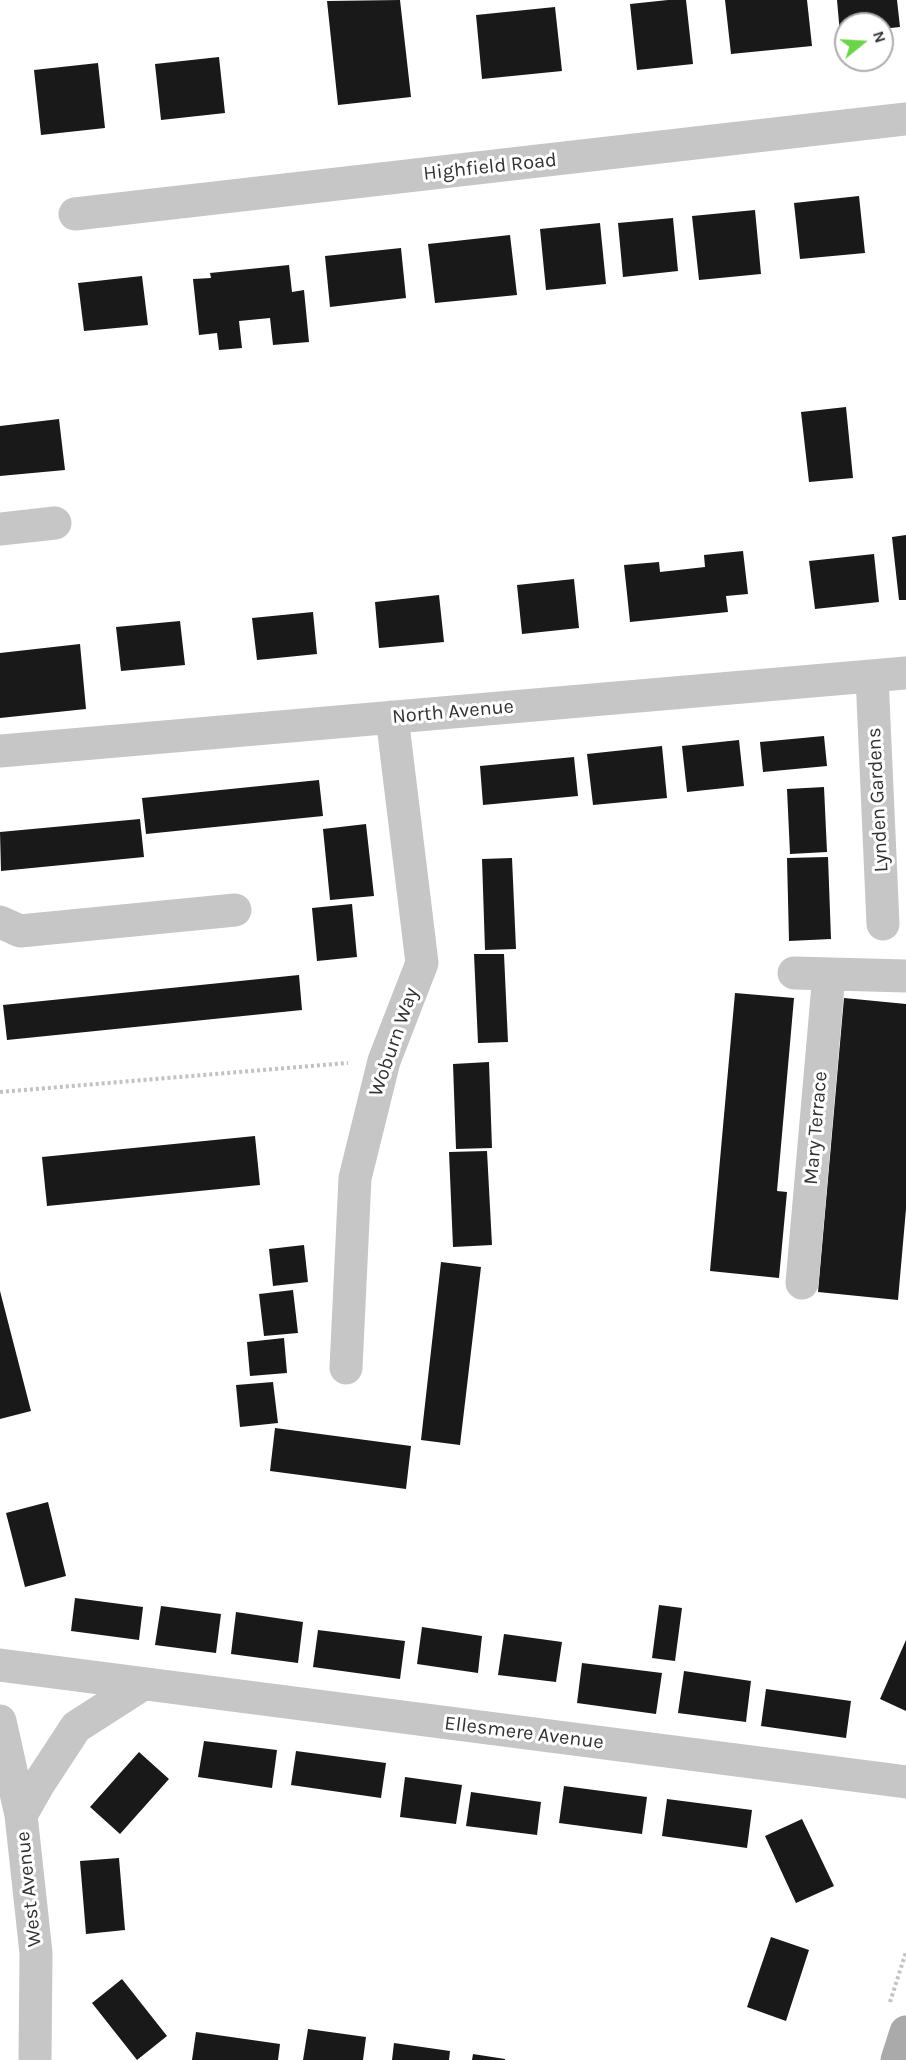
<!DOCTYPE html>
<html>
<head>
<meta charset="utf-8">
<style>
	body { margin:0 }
	#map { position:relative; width:906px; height:2060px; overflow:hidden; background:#fff; font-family:Karla,sans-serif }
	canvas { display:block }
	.north { position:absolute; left:834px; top:12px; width:60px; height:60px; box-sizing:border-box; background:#fff; border:2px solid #adadad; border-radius:50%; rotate:72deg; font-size:16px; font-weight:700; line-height:24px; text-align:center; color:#323232 }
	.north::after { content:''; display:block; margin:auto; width:21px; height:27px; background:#6cd449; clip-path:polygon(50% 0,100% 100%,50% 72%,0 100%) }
</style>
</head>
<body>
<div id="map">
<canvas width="906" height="2060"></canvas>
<div class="north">N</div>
</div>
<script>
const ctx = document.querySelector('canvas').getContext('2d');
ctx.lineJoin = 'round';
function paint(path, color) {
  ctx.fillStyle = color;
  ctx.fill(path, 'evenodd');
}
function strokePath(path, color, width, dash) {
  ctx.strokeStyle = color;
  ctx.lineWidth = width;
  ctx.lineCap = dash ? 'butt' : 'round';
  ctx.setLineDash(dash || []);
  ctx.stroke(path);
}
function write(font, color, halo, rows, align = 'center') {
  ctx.font = font + ' Karla,sans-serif';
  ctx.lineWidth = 6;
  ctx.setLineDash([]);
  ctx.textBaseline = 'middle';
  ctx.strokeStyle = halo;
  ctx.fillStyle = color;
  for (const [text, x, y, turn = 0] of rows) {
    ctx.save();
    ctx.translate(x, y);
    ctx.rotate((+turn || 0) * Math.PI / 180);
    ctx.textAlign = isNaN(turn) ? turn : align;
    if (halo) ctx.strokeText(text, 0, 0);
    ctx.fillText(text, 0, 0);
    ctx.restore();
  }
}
paint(new Path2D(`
	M 400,0 L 411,97 L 338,105 L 327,1 Z
	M 668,0 L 686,0 L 693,64 L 637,70 L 630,4 Z
	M 725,0 L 807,0 L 812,46 L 731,54 Z
	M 837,0 L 897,0 L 900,27 L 882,29 L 882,24 L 846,24 L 846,33 L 840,34 Z
	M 555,7 L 562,71 L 482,79 L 476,15 Z
	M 219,57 L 225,113 L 161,120 L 155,64 Z
	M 98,63 L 105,128 L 41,135 L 34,70 Z
	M 859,196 L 865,253 L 800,259 L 794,203 Z
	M 755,210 L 761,274 L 699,280 L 692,216 Z
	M 673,218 L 678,271 L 623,277 L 618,223 Z
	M 600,223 L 606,284 L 546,290 L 540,229 Z
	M 510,235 L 517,295 L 435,303 L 428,244 Z
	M 401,248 L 406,298 L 330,307 L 325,256 Z
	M 289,265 L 292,292 L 304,290 L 309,342 L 273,345 L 270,318 L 239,321 L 242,348 L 219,350 L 217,333 L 199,335 L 193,279 L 211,278 L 210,273 Z
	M 142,276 L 148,325 L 84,331 L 78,283 Z
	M 846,407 L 853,478 L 809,482 L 801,412 Z
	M 59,419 L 65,470 L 0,476 L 0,426 Z
	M 906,535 L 906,600 L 899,600 L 892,537 Z
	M 743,551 L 748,594 L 726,596 L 728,612 L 630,622 L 624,565 L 659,562 L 660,572 L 705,567 L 704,555 Z
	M 874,554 L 879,602 L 815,609 L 809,561 Z
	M 574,579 L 579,628 L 522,634 L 517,585 Z
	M 439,595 L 444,642 L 379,648 L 375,602 Z
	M 313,612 L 317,654 L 257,660 L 252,618 Z
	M 180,621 L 185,665 L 121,671 L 116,627 Z
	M 80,644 L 86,709 L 0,718 L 0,653 Z
	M 824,736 L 827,766 L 763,772 L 760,742 Z
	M 739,740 L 744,786 L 687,792 L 682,746 Z
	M 662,746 L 667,798 L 593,805 L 587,754 Z
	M 574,757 L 578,796 L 483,805 L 480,766 Z
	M 319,780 L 323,816 L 146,834 L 142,798 Z
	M 824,787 L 827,852 L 790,854 L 787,789 Z
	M 140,819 L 144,857 L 1,871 L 0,832 Z
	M 366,824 L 374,896 L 330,900 L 323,829 Z
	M 828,857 L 831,939 L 789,941 L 787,858 Z
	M 512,858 L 516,949 L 485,950 L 482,859 Z
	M 352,904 L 357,957 L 317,961 L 312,908 Z
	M 474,954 L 504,954 L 508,1042 L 478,1043 Z
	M 299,975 L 302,1010 L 7,1040 L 3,1005 Z
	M 735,993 L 794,998 L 777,1191 L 787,1192 L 779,1278 L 710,1271 Z
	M 844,998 L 906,1004 L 906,1209 L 898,1300 L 818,1292 Z
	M 489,1062 L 492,1148 L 456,1149 L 453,1064 Z
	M 255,1136 L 260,1185 L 47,1206 L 42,1157 Z
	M 487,1151 L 492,1245 L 453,1247 L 449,1152 Z
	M 304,1245 L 308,1282 L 273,1286 L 269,1249 Z
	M 441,1262 L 481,1267 L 460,1445 L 421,1440 Z
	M 293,1290 L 298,1333 L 264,1336 L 259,1294 Z
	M 0,1291 L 31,1411 L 0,1419 Z
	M 284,1338 L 287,1373 L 250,1376 L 247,1342 Z
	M 273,1382 L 278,1423 L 240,1427 L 236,1385 Z
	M 275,1428 L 411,1446 L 406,1489 L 270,1471 Z
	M 48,1502 L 66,1576 L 25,1587 L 6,1513 Z
	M 75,1598 L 143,1607 L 139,1640 L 71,1631 Z
	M 659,1605 L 682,1608 L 675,1661 L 652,1658 Z
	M 161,1606 L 221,1614 L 216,1653 L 155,1645 Z
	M 236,1612 L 303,1622 L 298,1663 L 231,1654 Z
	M 422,1627 L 482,1636 L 478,1673 L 417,1664 Z
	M 318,1630 L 405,1641 L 400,1679 L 313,1667 Z
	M 504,1634 L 562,1642 L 556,1682 L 498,1675 Z
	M 906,1640 L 906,1711 L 880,1699 Z
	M 582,1663 L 662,1673 L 656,1714 L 577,1703 Z
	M 684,1671 L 751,1681 L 746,1722 L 678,1713 Z
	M 766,1689 L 851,1701 L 846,1738 L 761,1726 Z
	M 204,1741 L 277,1750 L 272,1788 L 198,1777 Z
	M 296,1751 L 386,1763 L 381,1798 L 291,1785 Z
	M 139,1752 L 169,1779 L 120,1834 L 90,1807 Z
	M 405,1777 L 462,1785 L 456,1824 L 400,1817 Z
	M 564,1786 L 647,1797 L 642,1834 L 559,1823 Z
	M 471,1792 L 541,1802 L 537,1835 L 466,1826 Z
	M 667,1799 L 752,1810 L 747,1848 L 662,1836 Z
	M 802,1819 L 834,1886 L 796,1903 L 765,1836 Z
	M 119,1858 L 125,1930 L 86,1934 L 80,1861 Z
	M 771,1937 L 809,1950 L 786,2021 L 747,2007 Z
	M 122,1979 L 167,2036 L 137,2060 L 92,2003 Z
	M 308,2029 L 366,2037 L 363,2060 L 303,2060 Z
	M 196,2032 L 280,2044 L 278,2060 L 192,2060 Z
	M 394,2043 L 450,2051 L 449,2060 L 392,2060 Z
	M 473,2054 L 505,2059 L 505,2060 L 472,2060 Z`), '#191919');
strokePath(new Path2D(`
	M 0,1092 L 348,1063
	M 890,2002 L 906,1952`), '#c2c2c2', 4, [3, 3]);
strokePath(new Path2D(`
	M 75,214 L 906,119
	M 0,529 L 55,523
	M 872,676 L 883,924
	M 0,751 L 906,673
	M 0,922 L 20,931 L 235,910
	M 794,973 L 906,976
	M 802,1283 L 829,974
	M 346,1368 L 355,1178 L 384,1061 L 422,963 L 392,717
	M 0,1665 L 906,1782
	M 0,1721 L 21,1815 L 36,1953 L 35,2060
	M 21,1815 L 38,1785 L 76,1727 L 143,1684`), '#c6c6c6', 33);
strokePath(new Path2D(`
	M 897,2060 L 906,2032`), '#aaa', 33);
write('20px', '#323232', '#fff', [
	["Highfield Road",490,167,-6],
	["North Avenue",453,712,-5],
	["Lynden Gardens",878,800,-93],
	["Woburn Way",394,1042,-71],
	["Mary Terrace",816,1128,-85],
	["Ellesmere Avenue",524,1733,7],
	["West Avenue",29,1889,-96]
]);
</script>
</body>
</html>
